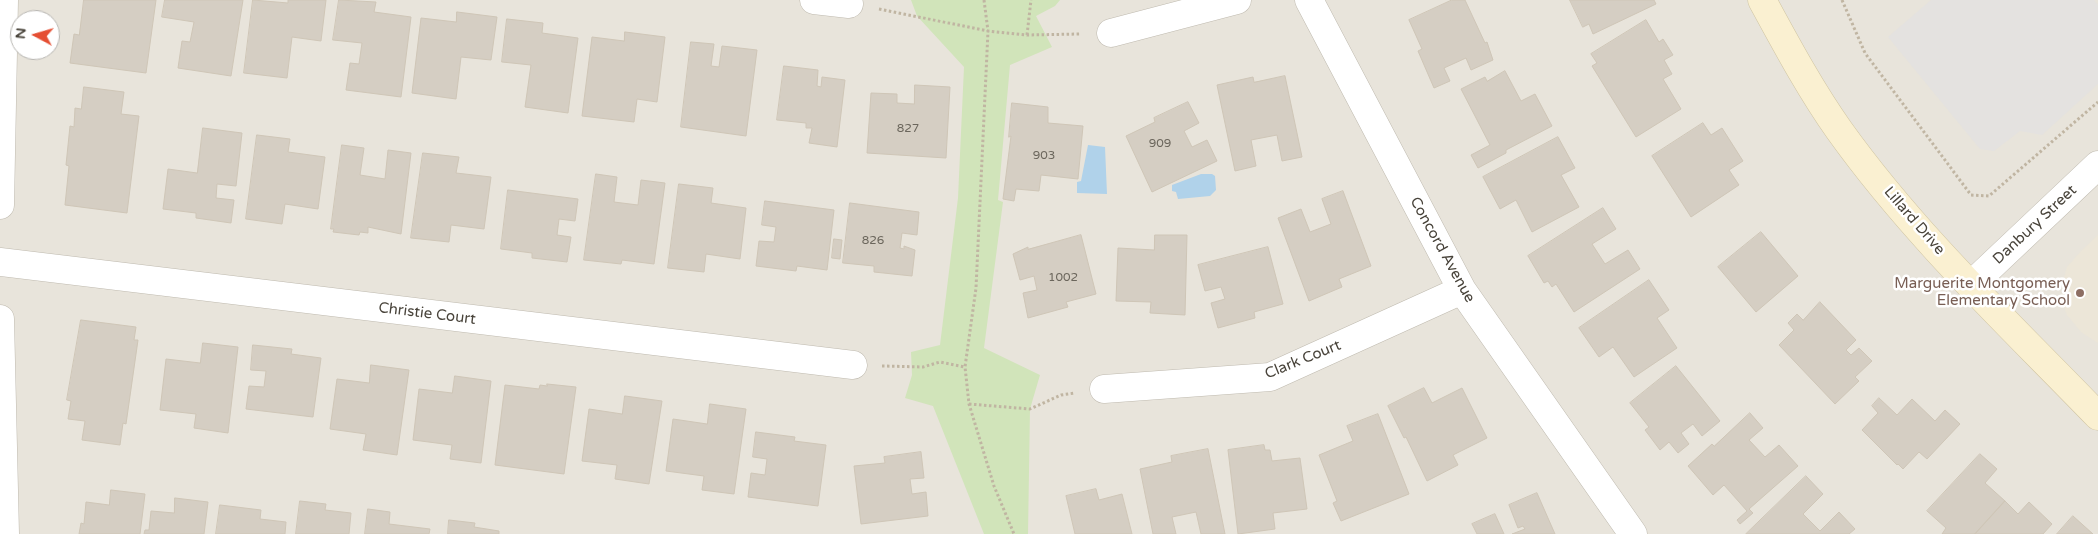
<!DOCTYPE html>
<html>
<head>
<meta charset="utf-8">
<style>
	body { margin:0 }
	#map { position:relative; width:2098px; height:534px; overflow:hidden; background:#f5f2ec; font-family:"Varela Round",sans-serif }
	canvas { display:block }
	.north { position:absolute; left:10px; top:10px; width:50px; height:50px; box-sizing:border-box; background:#fff; border:1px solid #b6b4b0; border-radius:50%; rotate:276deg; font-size:14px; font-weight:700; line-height:20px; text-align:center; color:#48433a }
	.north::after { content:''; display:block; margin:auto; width:18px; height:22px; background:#e54f33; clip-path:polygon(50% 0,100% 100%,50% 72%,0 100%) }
</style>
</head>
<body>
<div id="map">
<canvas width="2098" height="534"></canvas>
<div class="north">N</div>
</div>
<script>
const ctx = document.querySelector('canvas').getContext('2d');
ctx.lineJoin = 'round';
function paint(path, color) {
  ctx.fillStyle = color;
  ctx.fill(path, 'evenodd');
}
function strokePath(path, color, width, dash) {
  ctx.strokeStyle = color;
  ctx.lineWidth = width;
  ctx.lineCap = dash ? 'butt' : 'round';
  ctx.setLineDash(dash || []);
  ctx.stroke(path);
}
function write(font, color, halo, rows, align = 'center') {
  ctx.font = font + ' "Varela Round",sans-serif';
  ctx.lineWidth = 5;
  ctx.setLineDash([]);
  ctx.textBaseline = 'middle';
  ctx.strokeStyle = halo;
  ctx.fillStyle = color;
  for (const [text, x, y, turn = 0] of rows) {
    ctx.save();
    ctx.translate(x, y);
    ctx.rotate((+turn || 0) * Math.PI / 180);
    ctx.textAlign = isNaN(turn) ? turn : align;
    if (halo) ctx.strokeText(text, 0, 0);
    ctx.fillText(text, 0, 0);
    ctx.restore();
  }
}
paint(new Path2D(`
	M 0,0 L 2098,0 L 2098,534 L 0,534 ZM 20,20 L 50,20 L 50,50 L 20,50 Z`), '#e8e4db');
paint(new Path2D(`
	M 2098,235 L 2098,343 L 2081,332 L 2067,315 L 2062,301 L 2062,285 L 2067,267 L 2081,251 Z`), '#ece6d8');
paint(new Path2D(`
	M 911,0 L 1060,0 L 1055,6 L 1036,16 L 1052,47 L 1010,65 L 998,200 L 1003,202 L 984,348 L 1040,375 L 1030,409 L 1028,534 L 984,534 L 933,406 L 905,398 L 912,375 L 911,352 L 940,345 L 958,198 L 964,67 L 917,16 Z`), '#d1e4ba');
paint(new Path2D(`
	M 1931,0 L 2094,0 L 2098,5 L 2098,84 L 2042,135 L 2020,131 L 1994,151 L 1980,149 L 1888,37 Z`), '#e4e2e0');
paint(new Path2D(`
	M 1088,145 L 1105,147 L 1107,194 L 1077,193 L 1077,182 L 1081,181 Z
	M 1201,174 L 1212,174 L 1215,176 L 1216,190 L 1210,196 L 1178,199 L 1176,192 L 1172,191 L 1172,185 Z`), '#b0d2ea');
const building = new Path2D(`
	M 84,0 L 156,0 L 146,73 L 70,63 L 74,34 L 79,35 Z
	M 165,0 L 243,0 L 231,76 L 178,68 L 182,41 L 190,42 L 194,22 L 162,17 Z
	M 253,0 L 288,3 L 288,0 L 326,0 L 321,41 L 292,37 L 287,78 L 244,73 Z
	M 339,0 L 376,2 L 374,12 L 411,17 L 401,97 L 346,90 L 350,63 L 359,64 L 362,43 L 333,40 Z
	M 1452,0 L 1465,0 L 1485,43 L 1487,42 L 1493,60 L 1471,70 L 1466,58 L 1444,68 L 1450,81 L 1434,88 L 1418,51 L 1422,49 L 1409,20 Z
	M 1570,0 L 1654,0 L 1656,4 L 1593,34 L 1589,24 L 1583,27 Z
	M 457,12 L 497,17 L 491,60 L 461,57 L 456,99 L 412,93 L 421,18 L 456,22 Z
	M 507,19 L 543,23 L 542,33 L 578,38 L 568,113 L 525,107 L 531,65 L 502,62 Z
	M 1646,20 L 1659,42 L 1663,39 L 1673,55 L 1664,60 L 1672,74 L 1663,79 L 1681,109 L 1636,137 L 1592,66 L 1597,63 L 1591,54 Z
	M 625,32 L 665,37 L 657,102 L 637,99 L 634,122 L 582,116 L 592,37 L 624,41 Z
	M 691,42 L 714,44 L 711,66 L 719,67 L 722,46 L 757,50 L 746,136 L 681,127 Z
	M 784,66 L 818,70 L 817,86 L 821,87 L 822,77 L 845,80 L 837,147 L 809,143 L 812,128 L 806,128 L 806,123 L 777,120 Z
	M 1505,71 L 1521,101 L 1535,94 L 1552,126 L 1506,150 L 1506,153 L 1478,168 L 1471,155 L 1490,145 L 1461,89 L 1485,77 L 1487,81 Z
	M 1285,76 L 1302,157 L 1282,161 L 1277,135 L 1251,140 L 1256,166 L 1235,171 L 1217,85 L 1253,77 L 1254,82 Z
	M 915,85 L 950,87 L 946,158 L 867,153 L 871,93 L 897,94 L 897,103 L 914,104 Z
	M 84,87 L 124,92 L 121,114 L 139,116 L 127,213 L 65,205 L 69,166 L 66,165 L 70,126 L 74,127 L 75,108 L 81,109 Z
	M 1188,102 L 1199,123 L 1184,131 L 1192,147 L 1207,140 L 1217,161 L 1152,192 L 1126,136 L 1155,122 L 1154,118 Z
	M 1012,103 L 1048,107 L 1048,123 L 1083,126 L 1078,179 L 1041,175 L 1039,191 L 1016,189 L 1014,201 L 1003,199 L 1011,136 L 1009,137 Z
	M 1703,123 L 1711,135 L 1722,128 L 1743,161 L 1729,170 L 1739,185 L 1691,217 L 1652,156 Z
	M 203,128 L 242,133 L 236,186 L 217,184 L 216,198 L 234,200 L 231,223 L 196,218 L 196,213 L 163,209 L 168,169 L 197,173 Z
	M 257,135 L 290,139 L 288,152 L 325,157 L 318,209 L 285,204 L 282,224 L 246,219 Z
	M 1558,137 L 1575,168 L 1561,175 L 1579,207 L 1532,232 L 1516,200 L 1500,209 L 1483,177 Z
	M 342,145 L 364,148 L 360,175 L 385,179 L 388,150 L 411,153 L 401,234 L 368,227 L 368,233 L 360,232 L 359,235 L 333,232 L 334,229 L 331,229 Z
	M 423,153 L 459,157 L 456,173 L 491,177 L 484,229 L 451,225 L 449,242 L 411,238 Z
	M 596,174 L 617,177 L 614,202 L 638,205 L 641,180 L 665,183 L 654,264 L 622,260 L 621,264 L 584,260 Z
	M 679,184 L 713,188 L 711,203 L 746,208 L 740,259 L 706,254 L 704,272 L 668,268 Z
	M 508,190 L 578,199 L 575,221 L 559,219 L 557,235 L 571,237 L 567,262 L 532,258 L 532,253 L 501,249 Z
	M 1343,191 L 1371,266 L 1339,279 L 1342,287 L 1309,301 L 1278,218 L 1301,209 L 1310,232 L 1331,224 L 1322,199 Z
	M 765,201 L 834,210 L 827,270 L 797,266 L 796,271 L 756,266 L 759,241 L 774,242 L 776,227 L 762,225 Z
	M 850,203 L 919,212 L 917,235 L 902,233 L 900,248 L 904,249 L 904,246 L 915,250 L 912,276 L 874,272 L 874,266 L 843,263 Z
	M 1603,208 L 1616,229 L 1592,244 L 1605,264 L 1628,250 L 1640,269 L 1574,312 L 1556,284 L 1552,287 L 1548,281 L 1544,283 L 1528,256 Z
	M 1761,232 L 1798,276 L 1756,312 L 1718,267 Z
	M 1081,235 L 1096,294 L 1066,302 L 1068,307 L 1028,318 L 1023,293 L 1037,290 L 1034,276 L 1020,280 L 1013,254 L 1028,247 L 1028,249 Z
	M 1155,235 L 1187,235 L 1185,315 L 1150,313 L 1151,302 L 1116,301 L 1118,248 L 1154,250 Z
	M 834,239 L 842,240 L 840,259 L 832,258 Z
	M 1268,247 L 1283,304 L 1254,312 L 1255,318 L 1218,328 L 1211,303 L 1225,299 L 1221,287 L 1205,291 L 1198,265 Z
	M 1649,280 L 1669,310 L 1657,318 L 1677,348 L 1634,377 L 1613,347 L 1599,357 L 1579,328 Z
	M 1820,302 L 1856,340 L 1846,350 L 1851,355 L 1859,348 L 1872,361 L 1855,377 L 1859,381 L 1835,404 L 1779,345 L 1794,330 L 1788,323 L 1797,314 L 1803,320 Z
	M 81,320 L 136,327 L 134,340 L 138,340 L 126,424 L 123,423 L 120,445 L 82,440 L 85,421 L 68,419 L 71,401 L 67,400 Z
	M 203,343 L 238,347 L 228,433 L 194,428 L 196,414 L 160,410 L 166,359 L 200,363 Z
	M 253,345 L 292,349 L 291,354 L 321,358 L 313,417 L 246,409 L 249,386 L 264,387 L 266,371 L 251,370 Z
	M 371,365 L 409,370 L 397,455 L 363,450 L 366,434 L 330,429 L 337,379 L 369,383 Z
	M 1676,366 L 1720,421 L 1702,436 L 1693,424 L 1681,433 L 1689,444 L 1678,453 L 1669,442 L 1660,450 L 1645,430 L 1649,427 L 1630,403 Z
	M 455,376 L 491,381 L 481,463 L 450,459 L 452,445 L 413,440 L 419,389 L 452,393 Z
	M 547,384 L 576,387 L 564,474 L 495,465 L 505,385 L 539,389 L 540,385 L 547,386 Z
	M 1424,388 L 1432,403 L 1462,388 L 1487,438 L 1453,455 L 1458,465 L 1427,481 L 1406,437 L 1404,438 L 1388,406 Z
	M 625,396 L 662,401 L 649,484 L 615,479 L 617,465 L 582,461 L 589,409 L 622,414 Z
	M 1879,398 L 1897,415 L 1912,399 L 1935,421 L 1945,410 L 1960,424 L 1927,459 L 1919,452 L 1903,469 L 1898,464 L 1897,465 L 1862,430 L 1878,413 L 1872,406 Z
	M 710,404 L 746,409 L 734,494 L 702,490 L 704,476 L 666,471 L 673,419 L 707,424 Z
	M 1750,413 L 1763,428 L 1749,440 L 1765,457 L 1779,445 L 1798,466 L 1749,509 L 1753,513 L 1740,524 L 1737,520 L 1747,511 L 1724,485 L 1713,495 L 1688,466 L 1712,444 L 1714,446 Z
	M 1378,414 L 1409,494 L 1341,521 L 1333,503 L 1337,501 L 1319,455 L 1353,441 L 1347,426 Z
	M 756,432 L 795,437 L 794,441 L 826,445 L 818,506 L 748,497 L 751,473 L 765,475 L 767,459 L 753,457 Z
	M 1264,445 L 1265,450 L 1270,450 L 1272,461 L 1300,458 L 1307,509 L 1273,513 L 1275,529 L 1238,534 L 1228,450 Z
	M 1208,449 L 1225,534 L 1201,534 L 1196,512 L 1172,517 L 1176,534 L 1153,534 L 1140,469 L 1172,462 L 1171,456 Z
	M 921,452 L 924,478 L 910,479 L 912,494 L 926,492 L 928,516 L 861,524 L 854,466 L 885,463 L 884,457 Z
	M 1980,454 L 1997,469 L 1985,483 L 2005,501 L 1975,534 L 1942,534 L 1946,528 L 1927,511 Z
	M 1806,476 L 1823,494 L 1803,514 L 1820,531 L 1839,512 L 1855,529 L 1849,534 L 1746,534 Z
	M 1096,489 L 1099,500 L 1122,494 L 1132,534 L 1075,534 L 1066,496 Z
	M 111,490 L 145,494 L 140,534 L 79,534 L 81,523 L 84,524 L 86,502 L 109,505 Z
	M 1537,493 L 1555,534 L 1512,534 L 1525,529 L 1523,526 L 1518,528 L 1509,505 Z
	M 175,498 L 208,502 L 204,534 L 144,534 L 145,530 L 149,530 L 151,511 L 174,513 Z
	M 300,501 L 326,504 L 325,510 L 351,513 L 349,534 L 296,534 Z
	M 2005,501 L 2018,514 L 2029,502 L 2052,524 L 2043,534 L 1975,534 Z
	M 220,505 L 261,510 L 260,519 L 286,522 L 285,534 L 216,534 Z
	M 368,509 L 390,512 L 389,524 L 430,529 L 429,534 L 365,534 Z
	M 1495,514 L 1504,534 L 1477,534 L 1472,524 Z
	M 2073,516 L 2093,534 L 2057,534 Z
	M 449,520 L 475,523 L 474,527 L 499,531 L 499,534 L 448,534 Z`);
paint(building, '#d5cec3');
strokePath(building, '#cfc6b7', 1);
const street = new Path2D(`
	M 814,0 L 849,4
	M 1309,0 L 1462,290 L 1633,534
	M 1111,33 L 1237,0
	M 0,205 L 4,0
	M 0,262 L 853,365
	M 1971,285 L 2098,165
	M 0,319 L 5,534
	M 1104,389 L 1270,377 L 1462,290`);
const secondary = new Path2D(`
	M 1762,0 C 1786,44 1810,89 1839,130 C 1914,235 2009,324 2098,416`);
strokePath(street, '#bfbaaf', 29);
strokePath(secondary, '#cfc4a1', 29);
strokePath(new Path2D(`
	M 984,0 L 988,31 L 976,288 L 965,367 L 969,404 L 994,486 L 1014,534
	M 1842,0 L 1865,53 L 1971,195 L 1989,196 L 2098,102
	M 879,9 L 988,31 L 1027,35 L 1080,34
	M 1027,35 L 1031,0
	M 882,366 L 923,367 L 940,362 L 965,367
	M 969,404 L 1030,409 L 1061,395 L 1075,393`), '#c0b5a2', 3, [2.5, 2.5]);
strokePath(street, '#fff', 28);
strokePath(secondary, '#faf0d1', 28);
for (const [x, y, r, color] of [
	[2080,293,5,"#8d6e63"]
]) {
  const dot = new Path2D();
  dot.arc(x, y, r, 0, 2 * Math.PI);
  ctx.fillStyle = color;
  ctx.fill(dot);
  strokePath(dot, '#fff', 2);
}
write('12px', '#6b665c', null, [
	["827",908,129],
	["909",1160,144],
	["903",1044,156],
	["826",873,241],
	["1002",1063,278]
]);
write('15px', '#48433a', '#fff', [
	["Lillard Drive",1914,221,49],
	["Danbury Street",2035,225,-43],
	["Concord Avenue",1442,250,61],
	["Christie Court",427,314,7],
	["Clark Court",1303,360,-22]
]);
write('15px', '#785e54', '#fff', [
	["Marguerite Montgomery",2070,284],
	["Elementary School",2070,301]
], 'right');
</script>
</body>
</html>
